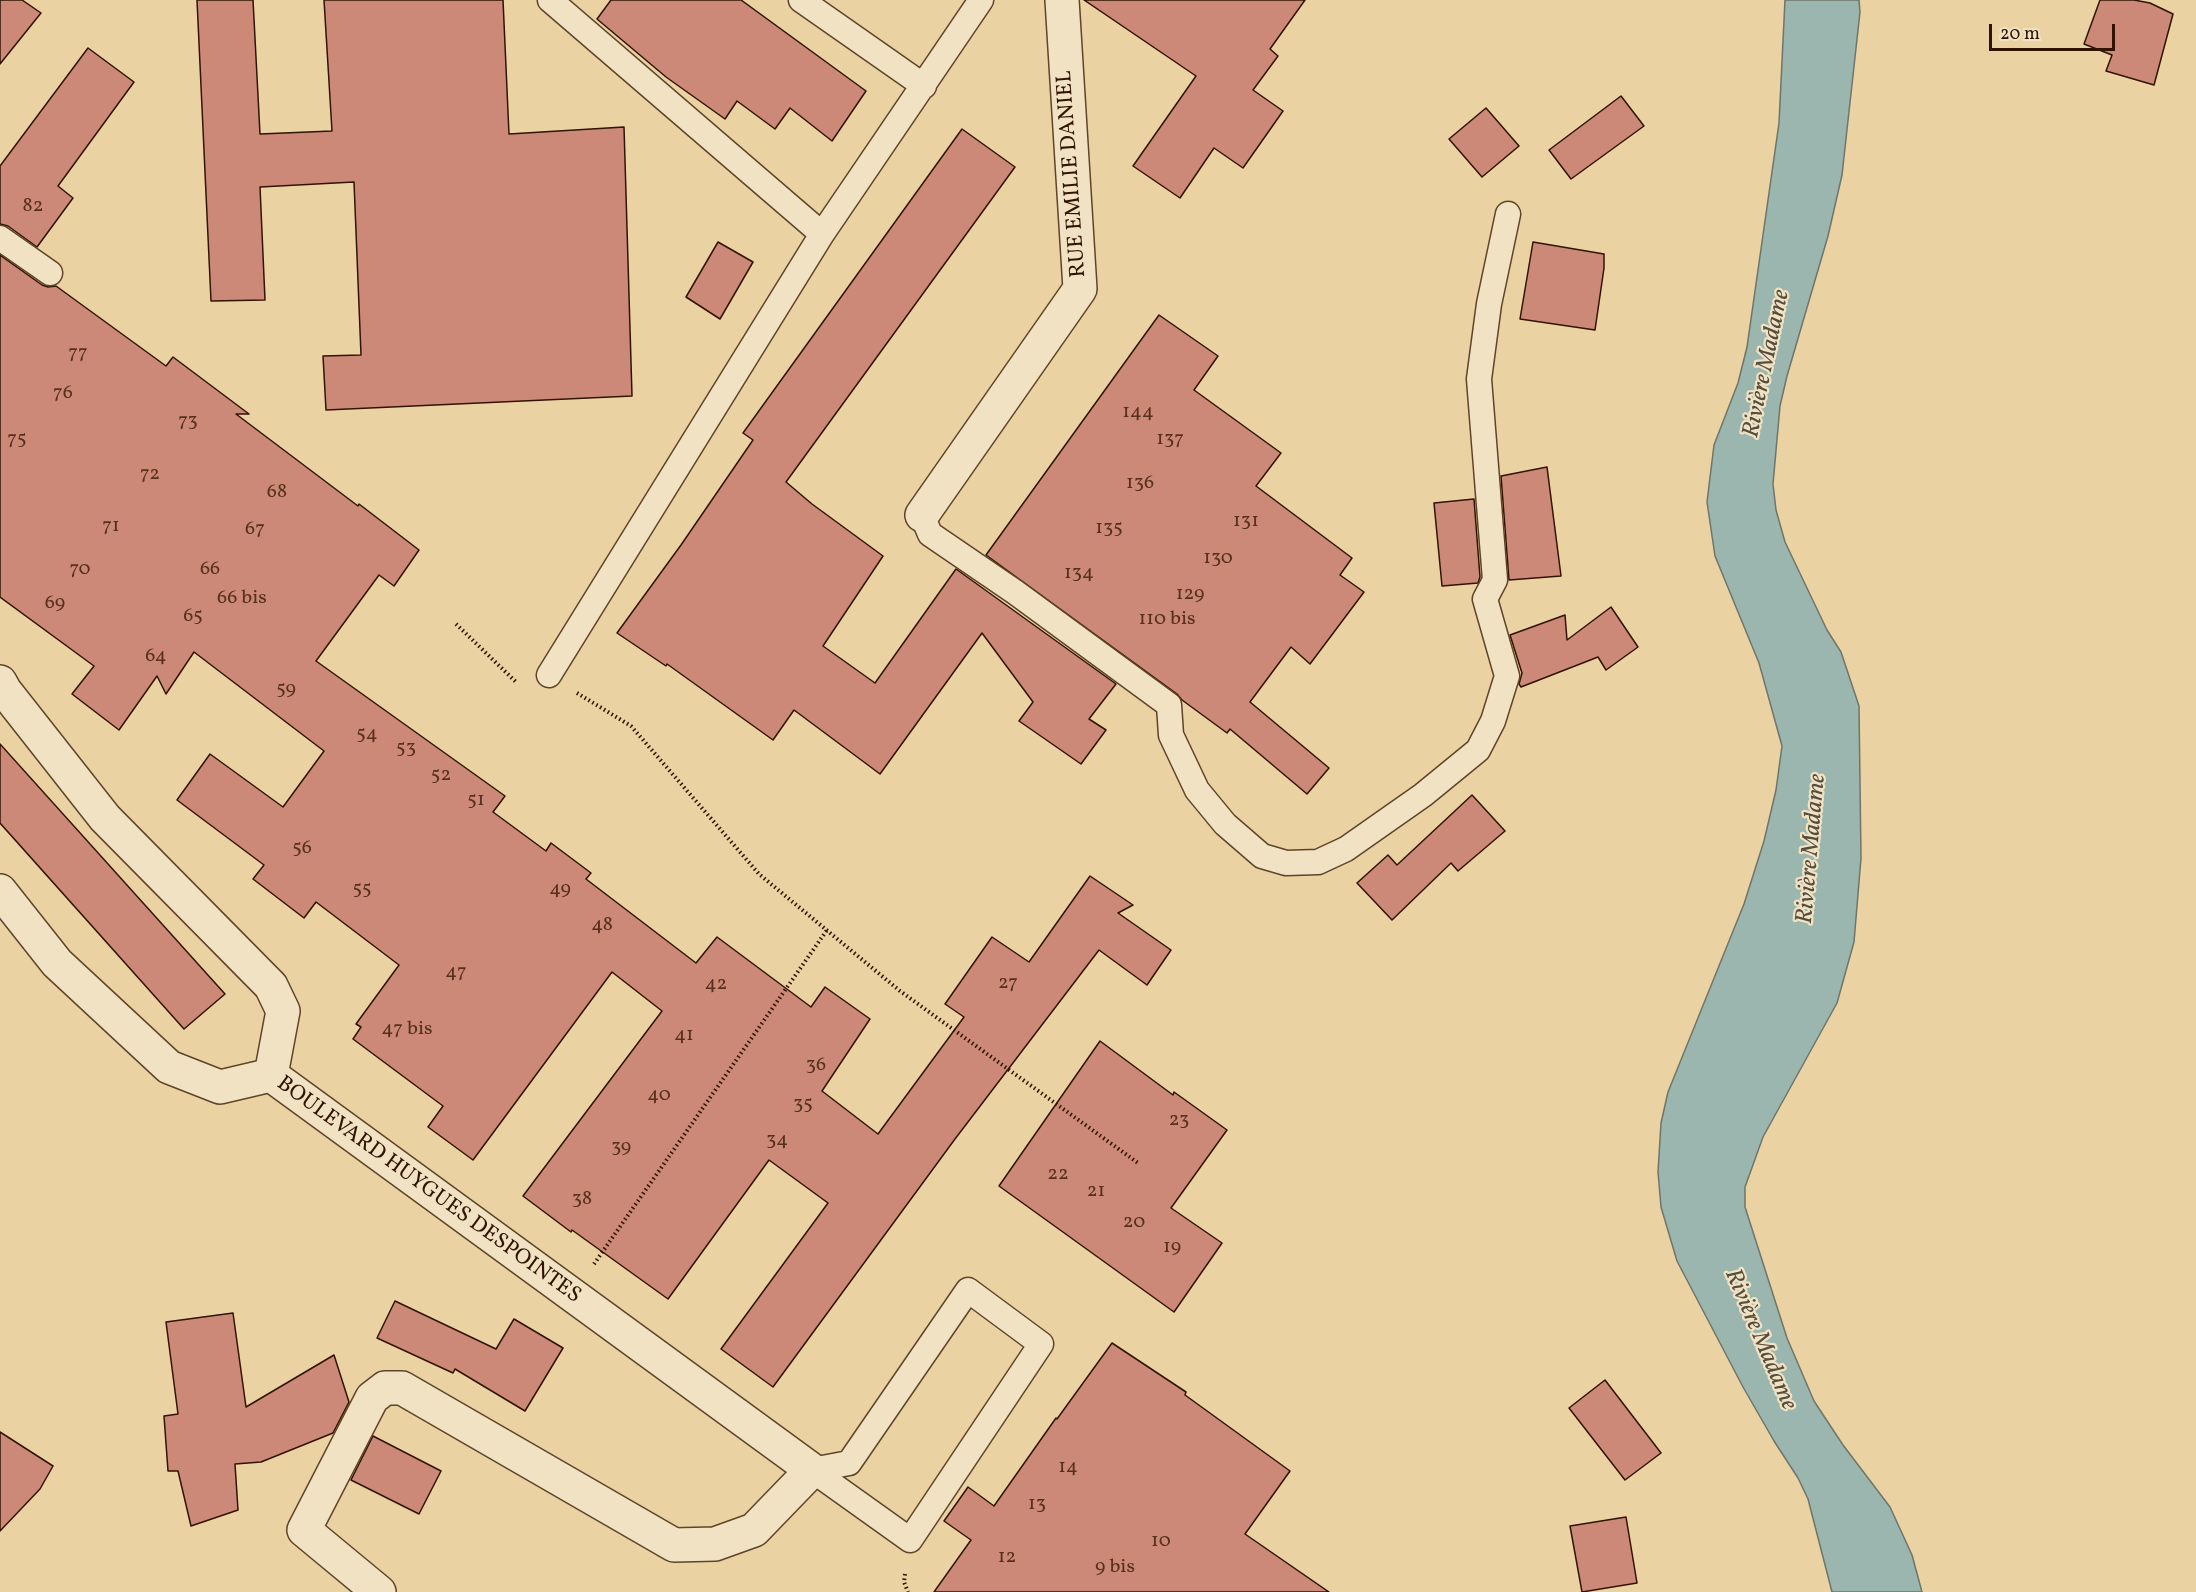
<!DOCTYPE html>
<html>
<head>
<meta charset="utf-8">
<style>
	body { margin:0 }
	#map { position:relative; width:2196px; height:1592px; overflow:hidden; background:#ead2a2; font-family:Vollkorn,serif }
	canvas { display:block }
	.scale { position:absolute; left:1989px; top:24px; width:126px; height:27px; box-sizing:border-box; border:3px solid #301401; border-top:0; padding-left:8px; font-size:18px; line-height:21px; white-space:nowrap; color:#301401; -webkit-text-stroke:4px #f1e2c3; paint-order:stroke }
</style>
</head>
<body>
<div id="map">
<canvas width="2196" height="1592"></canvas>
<div class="scale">20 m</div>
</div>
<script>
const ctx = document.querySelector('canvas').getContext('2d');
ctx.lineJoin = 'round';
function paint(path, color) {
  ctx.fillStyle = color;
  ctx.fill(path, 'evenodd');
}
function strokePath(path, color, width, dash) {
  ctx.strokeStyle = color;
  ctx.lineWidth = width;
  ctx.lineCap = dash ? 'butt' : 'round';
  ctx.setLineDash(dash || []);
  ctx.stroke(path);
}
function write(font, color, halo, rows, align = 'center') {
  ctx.font = font + ' Vollkorn,serif';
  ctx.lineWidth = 4.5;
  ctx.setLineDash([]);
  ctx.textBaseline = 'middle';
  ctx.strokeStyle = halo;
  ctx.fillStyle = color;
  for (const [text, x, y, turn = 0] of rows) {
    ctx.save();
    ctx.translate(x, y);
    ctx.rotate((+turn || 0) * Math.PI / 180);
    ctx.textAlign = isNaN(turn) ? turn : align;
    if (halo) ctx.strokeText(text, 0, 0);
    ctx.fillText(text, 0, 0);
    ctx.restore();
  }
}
const water = new Path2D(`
	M 1785,0 L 1859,0 L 1860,12 L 1842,175 L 1828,236 L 1787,376 L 1780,406 L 1773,484 L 1776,510 L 1785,542 L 1827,630 L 1841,652 L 1859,706 L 1861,858 L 1854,942 L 1837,1003 L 1763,1137 L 1745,1187 L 1745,1207 L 1787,1338 L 1814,1401 L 1843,1445 L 1890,1507 L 1912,1555 L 1922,1592 L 1832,1592 L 1808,1499 L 1798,1478 L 1774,1441 L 1743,1387 L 1677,1261 L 1661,1207 L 1658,1172 L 1661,1123 L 1668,1092 L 1744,904 L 1764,841 L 1776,790 L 1782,746 L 1759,663 L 1715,556 L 1707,502 L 1714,445 L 1738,383 L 1747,347 L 1779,123 Z`);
paint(water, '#9ab6ae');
strokePath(water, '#707569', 1.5);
const building = new Path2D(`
	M 0,0 L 22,0 L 41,13 L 0,64 Z
	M 197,0 L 253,0 L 260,134 L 332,131 L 324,0 L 503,0 L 509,134 L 624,127 L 632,396 L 326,410 L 323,356 L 361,355 L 354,182 L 260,187 L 265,300 L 211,301 Z
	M 611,0 L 741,0 L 866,91 L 832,141 L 790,108 L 775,129 L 737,101 L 725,119 L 666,77 L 597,19 Z
	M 1084,0 L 1305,0 L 1270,49 L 1278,56 L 1253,90 L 1283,111 L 1243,168 L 1214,148 L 1180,198 L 1133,166 L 1196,76 Z
	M 2100,0 L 2134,0 L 2150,3 L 2173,14 L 2154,85 L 2106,71 L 2112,55 L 2084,44 Z
	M 88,48 L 134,82 L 58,186 L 73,198 L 37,247 L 8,226 L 0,224 L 0,166 Z
	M 1621,96 L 1644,126 L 1571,179 L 1549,150 Z
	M 1486,108 L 1519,146 L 1482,177 L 1449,139 Z
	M 962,129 L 1015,167 L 786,482 L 812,504 L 883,556 L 823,646 L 875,683 L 956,569 L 1116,684 L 1089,719 L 1106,730 L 1081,764 L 1019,721 L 1033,702 L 982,633 L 880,774 L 794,710 L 773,740 L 667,664 L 666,666 L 617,633 L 681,545 L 753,440 L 743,433 Z
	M 718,242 L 753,262 L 720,319 L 686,297 Z
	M 1533,242 L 1604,254 L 1604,268 L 1595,330 L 1520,319 Z
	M 0,255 L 42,285 L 48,287 L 56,286 L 166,366 L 173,357 L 249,414 L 236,414 L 358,506 L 359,504 L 419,550 L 394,586 L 379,575 L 316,661 L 505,796 L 493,812 L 546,851 L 551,843 L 591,873 L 586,879 L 696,963 L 717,937 L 811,1007 L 825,987 L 870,1019 L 822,1091 L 878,1134 L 964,1017 L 945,1004 L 992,937 L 1029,962 L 1090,876 L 1133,905 L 1118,913 L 1171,950 L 1147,985 L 1099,950 L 955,1139 L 773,1387 L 721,1349 L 828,1203 L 769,1160 L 668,1299 L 572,1230 L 571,1232 L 523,1196 L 662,1011 L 612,972 L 473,1160 L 428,1127 L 443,1106 L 353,1039 L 361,1027 L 356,1024 L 399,965 L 316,902 L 304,918 L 253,879 L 264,865 L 177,800 L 210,754 L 283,807 L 324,751 L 194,652 L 166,694 L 157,676 L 119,730 L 72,694 L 94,666 L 0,597 Z
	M 1159,315 L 1218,356 L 1194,390 L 1281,453 L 1256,486 L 1352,558 L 1340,575 L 1364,592 L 1310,664 L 1291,647 L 1250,702 L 1329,768 L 1307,794 L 1230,729 L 1227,733 L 1182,700 L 1177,694 L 986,555 Z
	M 1547,467 L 1561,576 L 1509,580 L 1501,476 Z
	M 1474,499 L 1480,577 L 1478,583 L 1442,586 L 1434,503 Z
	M 1611,607 L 1638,647 L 1606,670 L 1598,657 L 1521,687 L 1519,684 L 1522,673 L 1510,635 L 1565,615 L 1567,640 Z
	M 0,744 L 225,994 L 184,1029 L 0,823 Z
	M 1472,795 L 1505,831 L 1458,871 L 1451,863 L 1392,920 L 1357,883 L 1388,855 L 1397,865 Z
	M 1100,1041 L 1173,1095 L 1174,1092 L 1227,1130 L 1171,1208 L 1222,1243 L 1174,1312 L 999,1186 Z
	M 395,1301 L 496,1349 L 514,1319 L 563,1348 L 525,1411 L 455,1369 L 453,1373 L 377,1338 Z
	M 233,1313 L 246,1407 L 334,1355 L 349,1402 L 333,1433 L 261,1462 L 235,1464 L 238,1510 L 191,1526 L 178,1471 L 168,1471 L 164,1416 L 178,1414 L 166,1322 Z
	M 1112,1343 L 1186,1392 L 1185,1395 L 1290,1471 L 1245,1534 L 1329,1592 L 934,1592 L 971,1540 L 944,1521 L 968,1487 L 994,1506 L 1056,1418 L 1057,1419 Z
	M 1605,1380 L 1661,1453 L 1625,1480 L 1569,1408 Z
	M 0,1432 L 53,1466 L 40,1489 L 0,1531 Z
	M 373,1436 L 441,1471 L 419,1514 L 351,1480 Z
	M 1626,1517 L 1637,1583 L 1582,1592 L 1570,1526 Z`);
paint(building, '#cd8977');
strokePath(building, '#301401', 1.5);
const lane = new Path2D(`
	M 550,0 L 822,234
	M 801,0 L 924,86
	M 0,238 L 50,273
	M 922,515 L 930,534 L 1015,592 L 1169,705 L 1171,735 L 1197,790 L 1225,824 L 1262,856 L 1286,863 L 1318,862 L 1346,849 L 1423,795 L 1478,750 L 1493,721 L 1507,676 L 1485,599 L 1495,580 L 1479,379 L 1489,304 L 1508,214
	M 549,675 L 822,234 L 981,0
	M 968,1290 L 1041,1344 L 910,1540 L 812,1470 L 849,1463 Z`);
const street = new Path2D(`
	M 922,515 L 1080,289 L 1062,0
	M 0,682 L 5,691 L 105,818 L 271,986 L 283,1011 L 271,1075
	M 0,891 L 57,963 L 169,1067 L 220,1087 L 271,1075 L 812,1470 L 754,1530 L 715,1544 L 674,1545 L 402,1388 L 385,1388 L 372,1398 L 304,1530 L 379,1592`);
strokePath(lane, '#5e4429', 27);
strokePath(street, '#5e4429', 36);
strokePath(new Path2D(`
	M 456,624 L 516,682
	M 577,693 L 631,726 L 759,874 L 900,991 L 1138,1163
	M 594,1264 L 827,930
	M 905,1574 L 904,1582 L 908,1592`), '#301401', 4, [1.5, 3]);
strokePath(lane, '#f1e2c3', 24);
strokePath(street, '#f1e2c3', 33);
write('20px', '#57311e', null, [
	["82",33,207],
	["77",78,354],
	["76",63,394],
	["144",1138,413],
	["73",188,422],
	["75",17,440],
	["137",1170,440],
	["72",150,475],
	["136",1140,484],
	["68",277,493],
	["131",1246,522],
	["71",111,527],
	["135",1109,529],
	["67",255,530],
	["130",1218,559],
	["70",80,570],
	["66",210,570],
	["134",1079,574],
	["129",1190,595],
	["66 bis",242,599],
	["69",55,604],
	["65",193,617],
	["110 bis",1167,620],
	["64",156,657],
	["59",286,690],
	["54",367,735],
	["53",406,749],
	["52",441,776],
	["51",476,801],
	["56",302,849],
	["55",362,890],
	["49",560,890],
	["48",602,926],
	["47",456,973],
	["27",1008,984],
	["42",716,985],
	["47 bis",407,1030],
	["41",684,1036],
	["36",816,1066],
	["40",659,1096],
	["35",803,1105],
	["23",1179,1121],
	["34",777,1141],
	["39",621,1148],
	["22",1058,1175],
	["21",1096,1192],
	["38",582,1200],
	["20",1134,1223],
	["19",1172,1248],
	["14",1068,1468],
	["13",1037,1505],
	["10",1161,1542],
	["12",1007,1558],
	["9 bis",1115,1568]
]);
write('22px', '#301401', '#f1e2c3', [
	["RUE EMILIE DANIEL",1073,174,-94],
	["BOULEVARD HUYGUES DESPOINTES",428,1191,36]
]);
write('italic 24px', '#554d3e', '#f1e2c3', [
	["Rivière Madame",1768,364,-78],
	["Rivière Madame",1813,849,-85],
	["Rivière Madame",1759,1340,67]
]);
</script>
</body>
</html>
